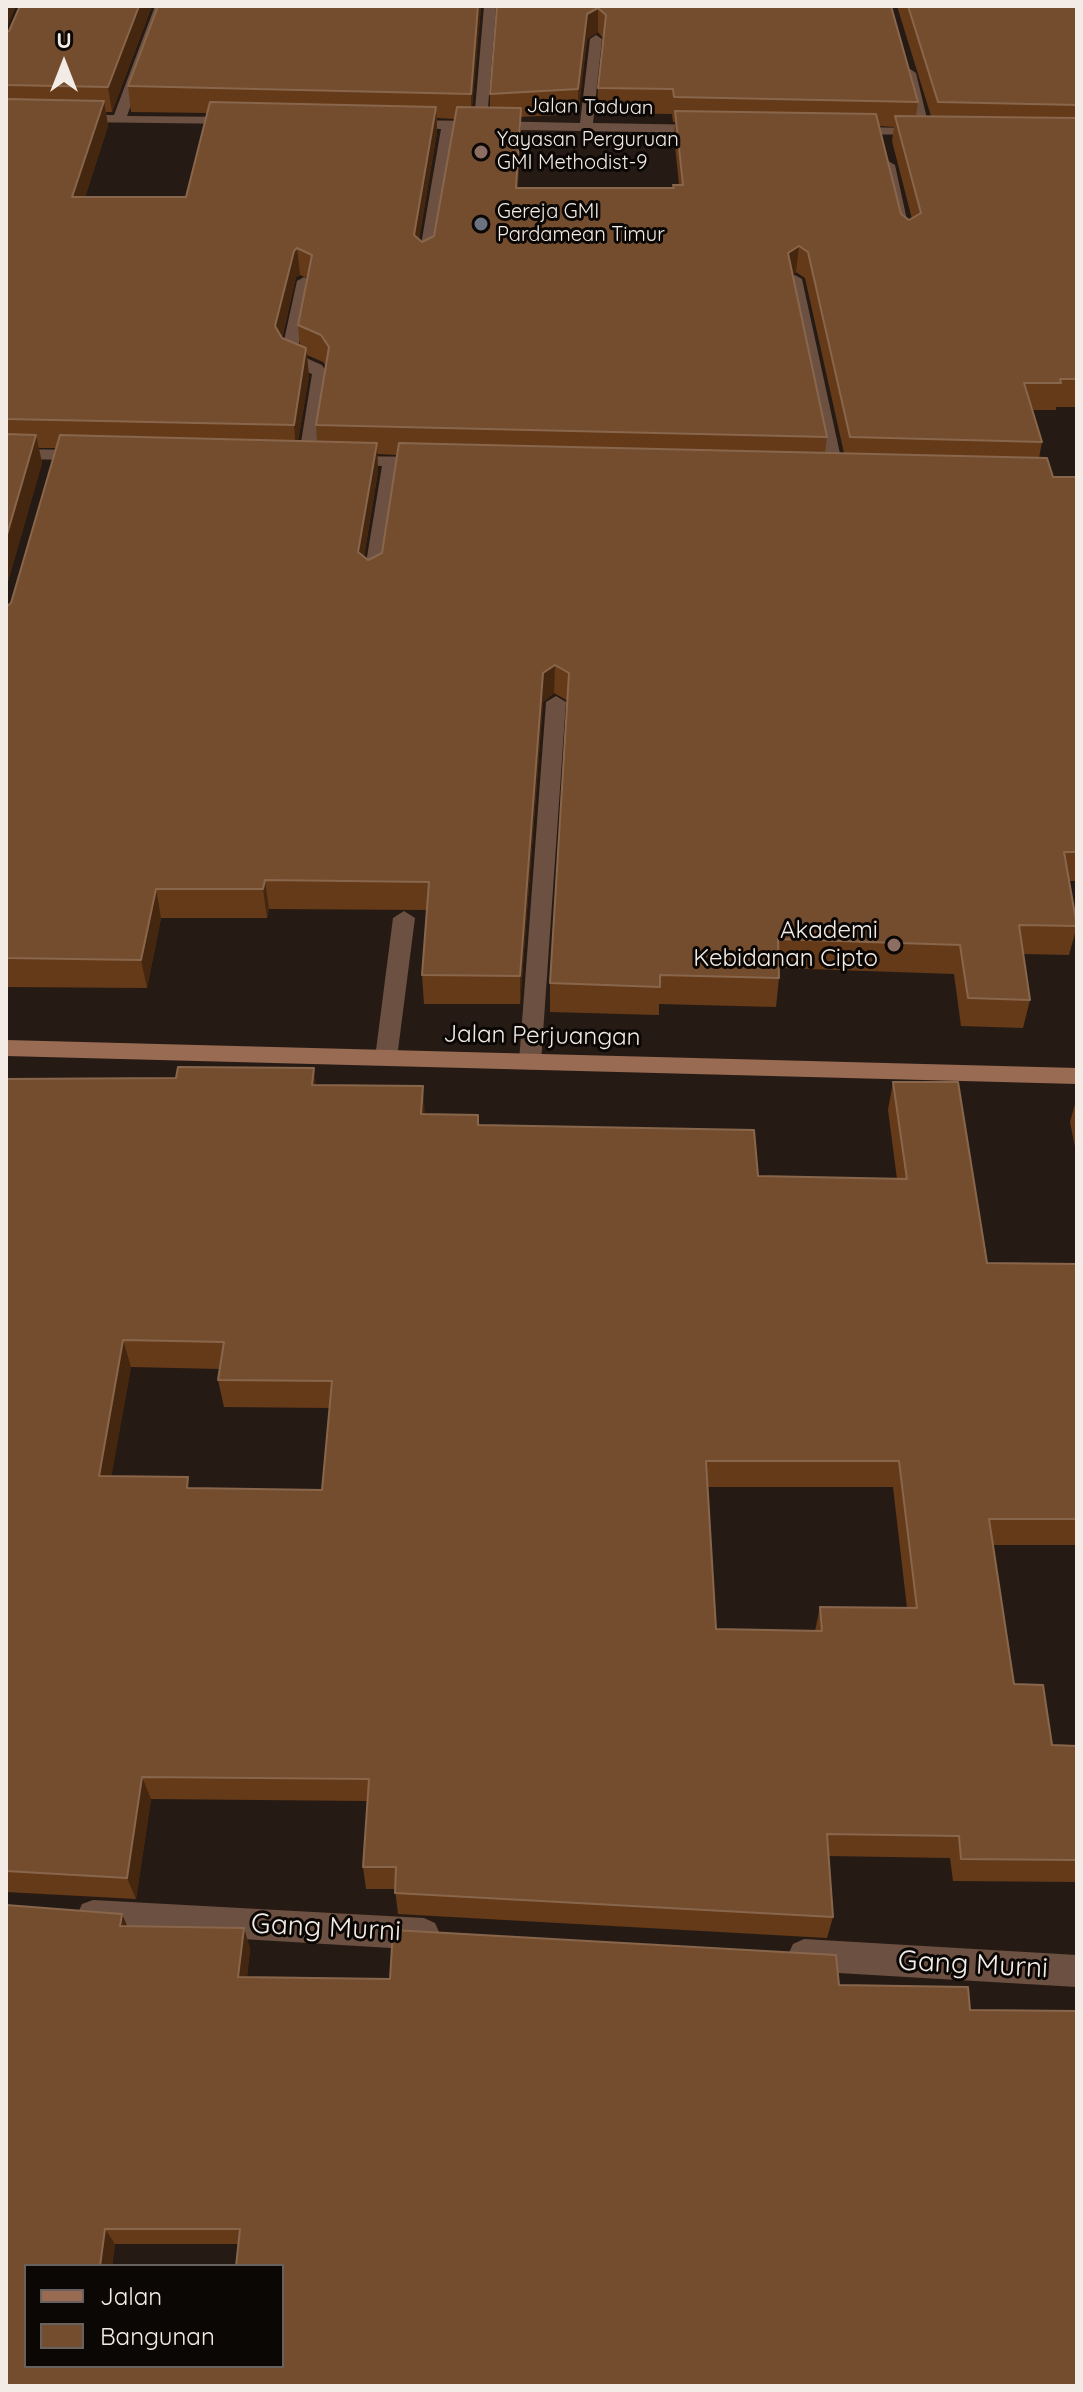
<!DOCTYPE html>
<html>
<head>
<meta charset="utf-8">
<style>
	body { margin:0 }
	#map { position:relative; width:1083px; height:2392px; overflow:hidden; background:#261b14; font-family:Quicksand,sans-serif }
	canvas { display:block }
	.frame { position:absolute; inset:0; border:8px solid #f2ebe6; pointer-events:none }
	.legend { position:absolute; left:24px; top:2264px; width:260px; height:104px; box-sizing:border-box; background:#0b0705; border:2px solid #67625f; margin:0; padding:10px 14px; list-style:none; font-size:24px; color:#f2ebe6 }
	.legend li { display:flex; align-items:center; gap:16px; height:40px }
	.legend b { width:40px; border:2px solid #67625f }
	.north { position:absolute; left:24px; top:24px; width:80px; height:80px; -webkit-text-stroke:6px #0b0705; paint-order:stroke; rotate:0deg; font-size:22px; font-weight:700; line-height:32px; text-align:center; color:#f2ebe6 }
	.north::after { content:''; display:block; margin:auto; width:28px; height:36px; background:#f2ebe6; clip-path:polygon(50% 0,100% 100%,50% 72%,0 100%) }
</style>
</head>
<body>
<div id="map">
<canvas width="1083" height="2392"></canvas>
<div class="frame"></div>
<ul class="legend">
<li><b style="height:10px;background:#996b53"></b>Jalan</li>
<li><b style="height:22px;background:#744d2f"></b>Bangunan</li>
</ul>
<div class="north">U</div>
</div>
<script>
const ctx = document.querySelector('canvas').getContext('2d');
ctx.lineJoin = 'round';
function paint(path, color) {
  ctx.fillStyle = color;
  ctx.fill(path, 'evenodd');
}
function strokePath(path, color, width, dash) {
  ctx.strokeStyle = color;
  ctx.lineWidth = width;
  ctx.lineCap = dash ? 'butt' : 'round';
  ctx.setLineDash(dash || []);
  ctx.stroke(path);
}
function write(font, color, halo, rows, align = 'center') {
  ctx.font = font + ' Quicksand,sans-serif';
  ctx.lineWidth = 6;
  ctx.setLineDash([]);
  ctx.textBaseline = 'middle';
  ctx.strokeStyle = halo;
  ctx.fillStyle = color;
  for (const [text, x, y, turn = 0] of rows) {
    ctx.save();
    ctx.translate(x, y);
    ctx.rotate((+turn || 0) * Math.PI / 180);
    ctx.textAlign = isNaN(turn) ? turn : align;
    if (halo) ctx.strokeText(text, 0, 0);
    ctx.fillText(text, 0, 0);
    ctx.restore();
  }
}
paint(new Path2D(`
	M 155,6 L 167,6 L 127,116 L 236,117 L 241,118 L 241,124 L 71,122 L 71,116 L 76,115 L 114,115 Z
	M 484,6 L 496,6 L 487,121 L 580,123 L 590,39 L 596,35 L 602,39 L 593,123 L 708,125 L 715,129 L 708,133 L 455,129 L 432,262 L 425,266 L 418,262 L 441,129 L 404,128 L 397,124 L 404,120 L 474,121 Z
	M 910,69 L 916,73 L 931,135 L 843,134 L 843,128 L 848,127 L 918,128 L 904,73 Z
	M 888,161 L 895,165 L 912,243 L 900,240 L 881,165 Z
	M 795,275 L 802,279 L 844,472 L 836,477 L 828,472 L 788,279 Z
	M 304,277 L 311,281 L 297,354 L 322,365 L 328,374 L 314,461 L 306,466 L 298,461 L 312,374 L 286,363 L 281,354 L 297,281 Z
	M 6,449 L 87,450 L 95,455 L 87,460 L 6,459 Z
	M 348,456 L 427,457 L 435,462 L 427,467 L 398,467 L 381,581 L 372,586 L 363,581 L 382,466 L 342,465 L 342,457 Z
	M 556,696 L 566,702 L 541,1062 L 530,1070 L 519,1062 L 546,702 Z
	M 404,911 L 415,918 L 397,1058 L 386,1066 L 375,1058 L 393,918 Z
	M 93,1900 L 424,1918 L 435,1923 L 440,1934 L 435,1945 L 424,1950 L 93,1930 L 82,1926 L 77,1915 L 82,1904 Z
	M 804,1939 L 1077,1955 L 1077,1987 L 804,1971 L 793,1966 L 788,1955 L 793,1944 Z`), '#6c5041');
paint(new Path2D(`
	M 6,1040 L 1077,1068 L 1077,1084 L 6,1056 Z`), '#996b53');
paint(new Path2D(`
	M 152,6 L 112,112 L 106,112 L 108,126 L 85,197 L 186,197 L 207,113 L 131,112 L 128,86 L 158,6 L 481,6 L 472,107 L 490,107 L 490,94 L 497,6 L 891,6 L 918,102 L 916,116 L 931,116 L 897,6 L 1077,6 L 1077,407 L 1056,407 L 1056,410 L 1033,410 L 1042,442 L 1039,458 L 1053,477 L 1077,477 L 1077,881 L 1069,881 L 1077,926 L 1069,955 L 1023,954 L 1030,1000 L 1023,1028 L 961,1026 L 954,974 L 779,968 L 779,978 L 776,1007 L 659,1004 L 659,1015 L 550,1012 L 550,983 L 568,701 L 554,693 L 543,702 L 520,1004 L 424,1004 L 422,975 L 427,910 L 269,909 L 267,918 L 161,918 L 147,988 L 6,987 L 6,607 L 11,603 L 56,448 L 39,448 L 42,463 L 6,588 L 6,32 ZM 598,32 L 603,38 L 598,88 L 597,113 L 672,114 L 673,122 L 675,122 L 674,136 L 679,185 L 673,188 L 518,188 L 521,117 L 578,114 L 587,39 ZM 437,118 L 455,119 L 434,236 L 422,242 L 419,239 L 437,132 ZM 879,126 L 894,127 L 892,141 L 912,219 L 909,220 L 901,214 ZM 796,272 L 805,278 L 844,453 L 825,453 L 827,437 L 792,275 ZM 300,275 L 307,278 L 298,325 L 300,346 L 282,338 L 296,277 ZM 307,355 L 323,362 L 326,366 L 316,425 L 317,442 L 298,441 L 309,376 ZM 377,454 L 397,455 L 382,553 L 368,560 L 364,557 L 378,471 Z
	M 6,1079 L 316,1085 L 425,1114 L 758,1176 L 897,1179 L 888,1110 L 893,1082 L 987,1263 L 1077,1264 L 1077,1545 L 992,1545 L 1014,1684 L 1052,1745 L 1077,1746 L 1077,1882 L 953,1881 L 950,1858 L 829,1856 L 833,1917 L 827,1938 L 398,1914 L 395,1889 L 366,1889 L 363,1867 L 367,1801 L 151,1799 L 136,1899 L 6,1892 ZM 131,1367 L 220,1369 L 218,1380 L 224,1407 L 330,1408 L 322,1490 L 191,1488 L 111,1476 ZM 708,1487 L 893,1487 L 907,1608 L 820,1607 L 815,1631 L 716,1629 Z
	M 1077,1097 L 1077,1157 L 1070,1122 Z
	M 6,1905 L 122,1914 L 127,1926 L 244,1928 L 250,1949 L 247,1977 L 390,1979 L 393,1930 L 836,1955 L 839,1985 L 968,1987 L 970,2010 L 1077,2011 L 1077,2386 L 6,2386 ZM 115,2244 L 238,2244 L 236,2266 L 282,2266 L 282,2366 L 26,2366 L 26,2266 L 112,2266 Z`), '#653a19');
paint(new Path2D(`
	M 6,6 L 16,6 L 6,30 Z
	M 139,6 L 152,6 L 112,112 L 108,87 Z
	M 478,6 L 481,6 L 471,119 L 471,94 Z
	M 598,8 L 598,32 L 587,39 L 578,114 L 578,89 L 587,14 Z
	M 104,101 L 108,126 L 77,223 L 72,197 Z
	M 436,107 L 437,132 L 415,261 L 414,235 Z
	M 521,108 L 521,133 L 516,215 L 516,188 Z
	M 799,246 L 796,272 L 785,280 L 788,253 Z
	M 297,248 L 300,275 L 296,277 L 278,353 L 275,326 L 294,251 Z
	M 306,348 L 309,376 L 296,453 L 294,425 Z
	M 36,435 L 42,463 L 6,588 L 6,538 Z
	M 377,443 L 378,471 L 360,580 L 358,552 Z
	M 555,665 L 554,693 L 543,702 L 520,1004 L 520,976 L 543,673 Z
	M 265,880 L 269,909 L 267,918 L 263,889 Z
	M 156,889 L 161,918 L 147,988 L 141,960 Z
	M 314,1068 L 317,1097 L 312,1085 Z
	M 423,1086 L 425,1114 L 421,1114 Z
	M 123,1340 L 131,1367 L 107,1502 L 99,1476 Z
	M 142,1777 L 151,1799 L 136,1899 L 127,1878 Z
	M 122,1914 L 131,1935 L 120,1926 Z
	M 244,1928 L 250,1949 L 245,1997 L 238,1977 Z
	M 105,2229 L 115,2244 L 112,2266 L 100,2266 Z`), '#45260e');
const building = new Path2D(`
	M 20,6 L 139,6 L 108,87 L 6,85 L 6,32 L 9,31 Z
	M 158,6 L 478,6 L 471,94 L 128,86 Z
	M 497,6 L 891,6 L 918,102 L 674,97 L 673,89 L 598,88 L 606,15 L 598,8 L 587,14 L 578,89 L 490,94 Z
	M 908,6 L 1077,6 L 1077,105 L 938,102 Z
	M 6,99 L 104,101 L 72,197 L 186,197 L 210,102 L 436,107 L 414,235 L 422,242 L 434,236 L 457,107 L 521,108 L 516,188 L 674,188 L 673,185 L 683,185 L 675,111 L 876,114 L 901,214 L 909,220 L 921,213 L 895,116 L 1077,118 L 1077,379 L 1060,379 L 1061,383 L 1024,383 L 1042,442 L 850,437 L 808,252 L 799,246 L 788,253 L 827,437 L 316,425 L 329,347 L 321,335 L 298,325 L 312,255 L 297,248 L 294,251 L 275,326 L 282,338 L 306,348 L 294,425 L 6,419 Z
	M 6,434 L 36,435 L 6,538 Z
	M 60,435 L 377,443 L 358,552 L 368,560 L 382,553 L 399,443 L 1047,458 L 1053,477 L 1077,477 L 1077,852 L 1064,852 L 1077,926 L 1019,925 L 1030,1000 L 968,998 L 960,945 L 778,939 L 779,978 L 660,975 L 660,987 L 550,983 L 569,673 L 555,665 L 543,673 L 520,976 L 422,975 L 429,882 L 265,880 L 263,889 L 156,889 L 141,960 L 6,958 L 6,607 L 11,603 Z
	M 178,1067 L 314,1068 L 312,1085 L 423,1086 L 421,1114 L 478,1115 L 478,1125 L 754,1130 L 758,1176 L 907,1179 L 893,1082 L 958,1082 L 987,1263 L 1077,1264 L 1077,1519 L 989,1519 L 1014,1684 L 1043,1685 L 1052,1745 L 1077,1746 L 1077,1860 L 961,1859 L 959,1836 L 827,1834 L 833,1917 L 395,1893 L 396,1867 L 363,1867 L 369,1779 L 142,1777 L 127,1878 L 6,1871 L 6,1079 L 176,1078 ZM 123,1340 L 224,1342 L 218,1380 L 332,1381 L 322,1490 L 187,1488 L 188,1477 L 99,1476 ZM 706,1461 L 899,1461 L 917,1608 L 820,1607 L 822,1631 L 716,1629 Z
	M 6,1905 L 122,1914 L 120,1926 L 244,1928 L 238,1977 L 390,1979 L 393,1930 L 836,1955 L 839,1985 L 968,1987 L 970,2010 L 1077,2011 L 1077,2386 L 6,2386 ZM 105,2229 L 240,2229 L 236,2266 L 282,2266 L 282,2366 L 26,2366 L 26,2266 L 100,2266 Z`);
paint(building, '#744d2f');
strokePath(building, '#88664c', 2);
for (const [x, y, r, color] of [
	[481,152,8,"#8d6e63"],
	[481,224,8,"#6b7280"],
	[894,945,8,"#8d6e63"]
]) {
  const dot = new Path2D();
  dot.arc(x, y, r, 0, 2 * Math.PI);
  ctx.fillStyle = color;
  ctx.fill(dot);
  strokePath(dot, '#0b0705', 3);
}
write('20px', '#f2ebe6', '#0b0705', [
	["Jalan Taduan",590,107,1]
]);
write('20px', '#f2ebe6', '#0b0705', [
	["Yayasan Perguruan",497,140],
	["GMI Methodist-9",497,163],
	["Gereja GMI",497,212],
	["Pardamean Timur",497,235]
], 'left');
write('24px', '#f2ebe6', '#0b0705', [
	["Akademi",878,931],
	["Kebidanan Cipto",878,959]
], 'right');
write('24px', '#f2ebe6', '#0b0705', [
	["Jalan Perjuangan",542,1036,1]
]);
write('28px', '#f2ebe6', '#0b0705', [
	["Gang Murni",326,1928,3],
	["Gang Murni",973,1965,3]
]);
</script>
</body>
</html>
